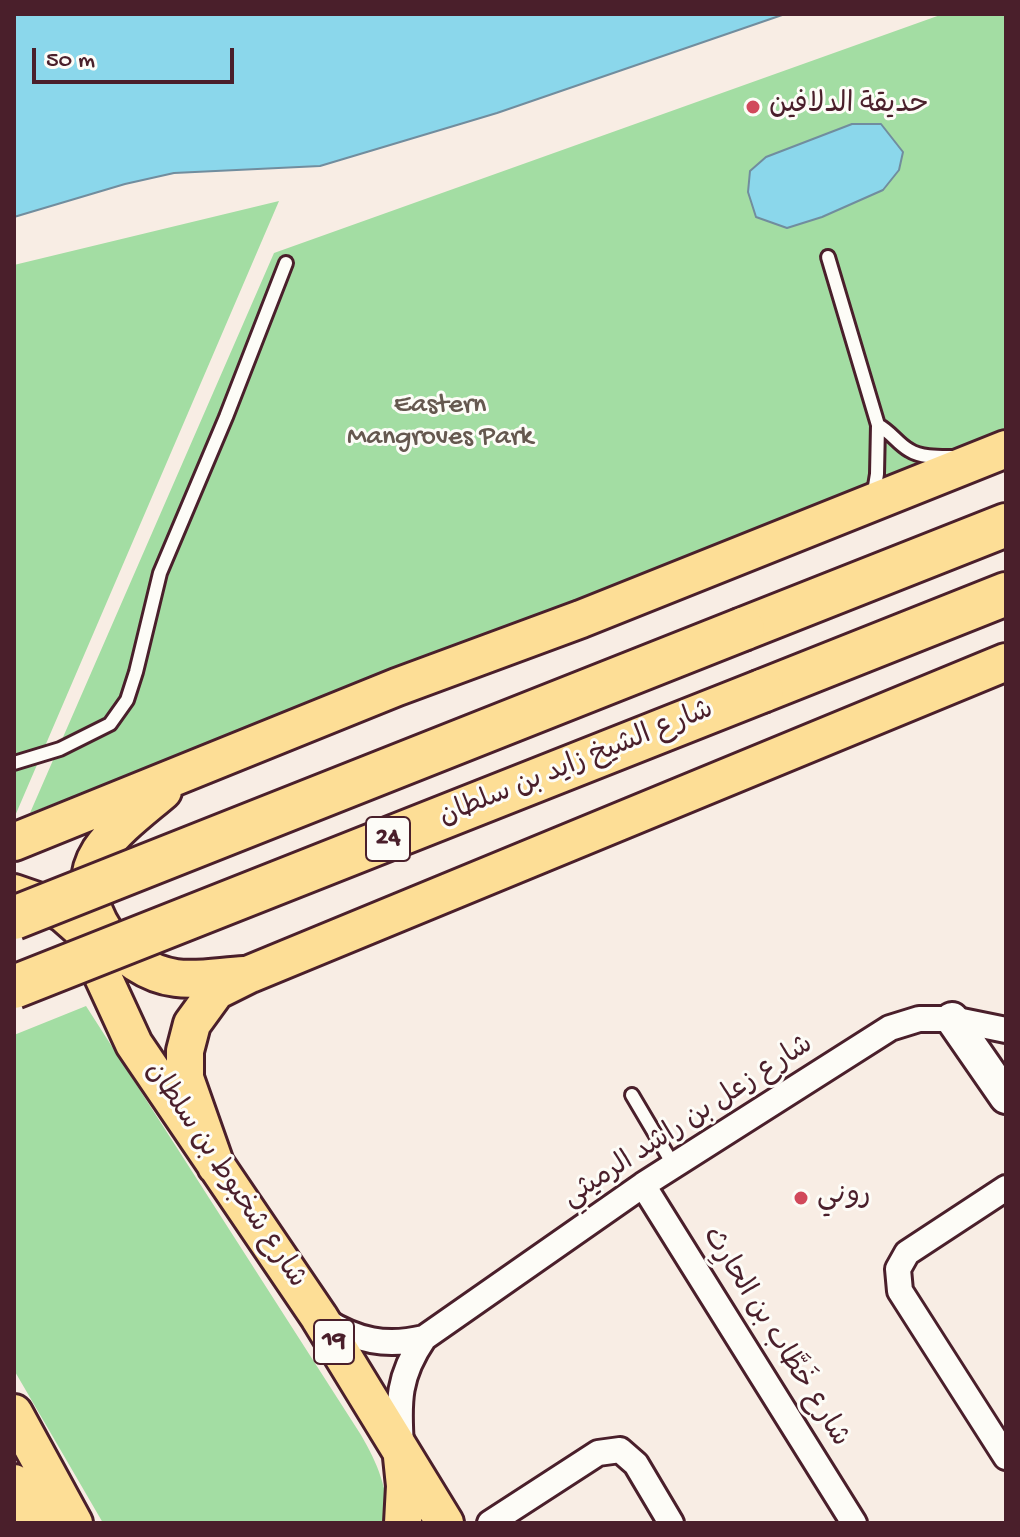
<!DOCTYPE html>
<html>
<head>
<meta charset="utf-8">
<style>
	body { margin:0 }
	#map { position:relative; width:1020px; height:1537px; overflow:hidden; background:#f8ede4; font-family:"Gochi Hand",sans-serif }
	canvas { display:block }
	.frame { position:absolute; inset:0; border:16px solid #4a1f2b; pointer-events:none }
	.scale { position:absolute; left:32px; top:48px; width:202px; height:36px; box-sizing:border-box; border:4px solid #4a1f2b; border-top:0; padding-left:10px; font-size:24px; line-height:28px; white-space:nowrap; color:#4a1f2b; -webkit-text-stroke:6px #fdfcf7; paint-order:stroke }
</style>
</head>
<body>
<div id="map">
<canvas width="1020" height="1537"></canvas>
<div class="frame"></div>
<div class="scale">50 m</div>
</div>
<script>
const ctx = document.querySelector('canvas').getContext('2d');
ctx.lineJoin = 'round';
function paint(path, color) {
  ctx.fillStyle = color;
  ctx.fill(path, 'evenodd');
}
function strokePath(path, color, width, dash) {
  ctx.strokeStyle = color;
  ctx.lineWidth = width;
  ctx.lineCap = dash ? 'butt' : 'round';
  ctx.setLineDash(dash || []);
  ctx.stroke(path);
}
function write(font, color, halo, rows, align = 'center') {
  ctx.font = font + ' "Gochi Hand","Playpen Sans Arabic",sans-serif';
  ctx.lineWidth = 6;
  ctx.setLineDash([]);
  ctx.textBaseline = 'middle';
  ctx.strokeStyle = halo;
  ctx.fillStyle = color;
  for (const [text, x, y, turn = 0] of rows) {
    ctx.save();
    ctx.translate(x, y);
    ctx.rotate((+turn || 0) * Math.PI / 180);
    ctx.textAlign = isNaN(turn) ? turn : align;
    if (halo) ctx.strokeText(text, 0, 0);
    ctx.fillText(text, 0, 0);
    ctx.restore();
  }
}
paint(new Path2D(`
	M 943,14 L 1006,14 L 1006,433 L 30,813 L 274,253 Z
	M 279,201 L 15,816 L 14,816 L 14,265 Z
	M 86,1006 L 361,1435 C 378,1464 388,1489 388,1523 L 103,1523 L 14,1370 L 14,1035 Z`), '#a3dda3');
const water = new Path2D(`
	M 14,14 L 785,14 L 497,113 L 320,166 L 174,173 L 125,184 L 14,217 Z
	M 852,124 L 881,124 L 903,152 L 899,170 L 883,190 L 822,217 L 787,228 L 756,217 L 748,192 L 750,171 L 766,157 Z`);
paint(water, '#8bd7eb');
strokePath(water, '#718d9e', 2);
const lane = new Path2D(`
	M 828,257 L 878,425 L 877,474 L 873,498
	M 878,425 C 891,432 898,444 909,450 C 921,458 941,457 955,457
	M 14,763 L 60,749 L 110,724 L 127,700 L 136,672 L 160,573 L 226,417 L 286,263
	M 632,1095 L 674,1166`);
const street = new Path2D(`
	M 643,1185 L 854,1523
	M 1006,1188 L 907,1253 L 898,1269 L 900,1291 L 1006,1457
	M 324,1320 C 357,1341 386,1347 424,1338
	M 401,1446 C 398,1401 398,1376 424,1338 L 643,1185 L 890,1028 L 919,1019 L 952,1019 L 1006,1030
	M 490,1523 L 598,1453 L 620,1450 L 636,1464 L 671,1523`);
const secondary = new Path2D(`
	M 952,1019 L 1006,1097`);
const primary = new Path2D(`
	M 163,791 C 142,809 116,828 100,851 C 66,904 121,971 176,978 C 197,981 222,976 244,975
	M 14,842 L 397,687 L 581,619 L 1006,449
	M 14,893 L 46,904 L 64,914 L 81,929 L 134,1044 L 319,1317 L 445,1523
	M 216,1166 L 185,1078 L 185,1051 L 192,1024 L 216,991 L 250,974 L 1006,662
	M 14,1413 L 74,1523
	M 402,1457 L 405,1486 L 403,1523
	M 14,1483 L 38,1523`);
const highway = new Path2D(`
	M 743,629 L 1006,525
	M 762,691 L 1006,594`);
strokePath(lane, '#4a1f2b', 18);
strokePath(street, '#4a1f2b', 30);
strokePath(secondary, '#4a1f2b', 38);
strokePath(primary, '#4a1f2b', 42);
strokePath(highway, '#4a1f2b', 48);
strokePath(lane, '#fdfcf7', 12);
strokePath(street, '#fdfcf7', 24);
strokePath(secondary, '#fdfcf7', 32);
strokePath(primary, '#fdde96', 36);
strokePath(highway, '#fdde96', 42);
const highwayBridge = new Path2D(`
	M 14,918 L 743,629
	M 14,987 L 762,691`);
strokePath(highwayBridge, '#4a1f2b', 48, []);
strokePath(highwayBridge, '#fdde96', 42);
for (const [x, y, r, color] of [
	[753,107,8,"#d1495b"],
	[801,1198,8,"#d1495b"]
]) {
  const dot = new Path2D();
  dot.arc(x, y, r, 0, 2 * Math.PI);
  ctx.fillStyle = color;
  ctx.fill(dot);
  strokePath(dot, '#fdfcf7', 3);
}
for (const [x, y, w] of [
	[388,839,44],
	[334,1342,40]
]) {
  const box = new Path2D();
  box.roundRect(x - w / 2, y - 22, w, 44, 6);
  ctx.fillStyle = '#fdfcf7';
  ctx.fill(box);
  strokePath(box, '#4a1f2b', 2);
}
write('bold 26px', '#4a1f2b', null, [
	["24",388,839],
	["19",334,1342]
]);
write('28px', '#4a1f2b', '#fdfcf7', [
	["حديقة الدلافين",769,107],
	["روني",817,1198]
], 'left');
write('28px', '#65584f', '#fdfcf7', [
	["Eastern",440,407],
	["Mangroves Park",440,439]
]);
write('28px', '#4a1f2b', '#fdfcf7', [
	["شارع الشيخ زايد بن سلطان",577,765,-22],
	["شارع زعل بن راشد الرميثي",689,1123,-33],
	["شارع شخبوط بن سلطان",224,1176,56],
	["شارع خَطَّاب بن الحارِث",774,1338,58]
]);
</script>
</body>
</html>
